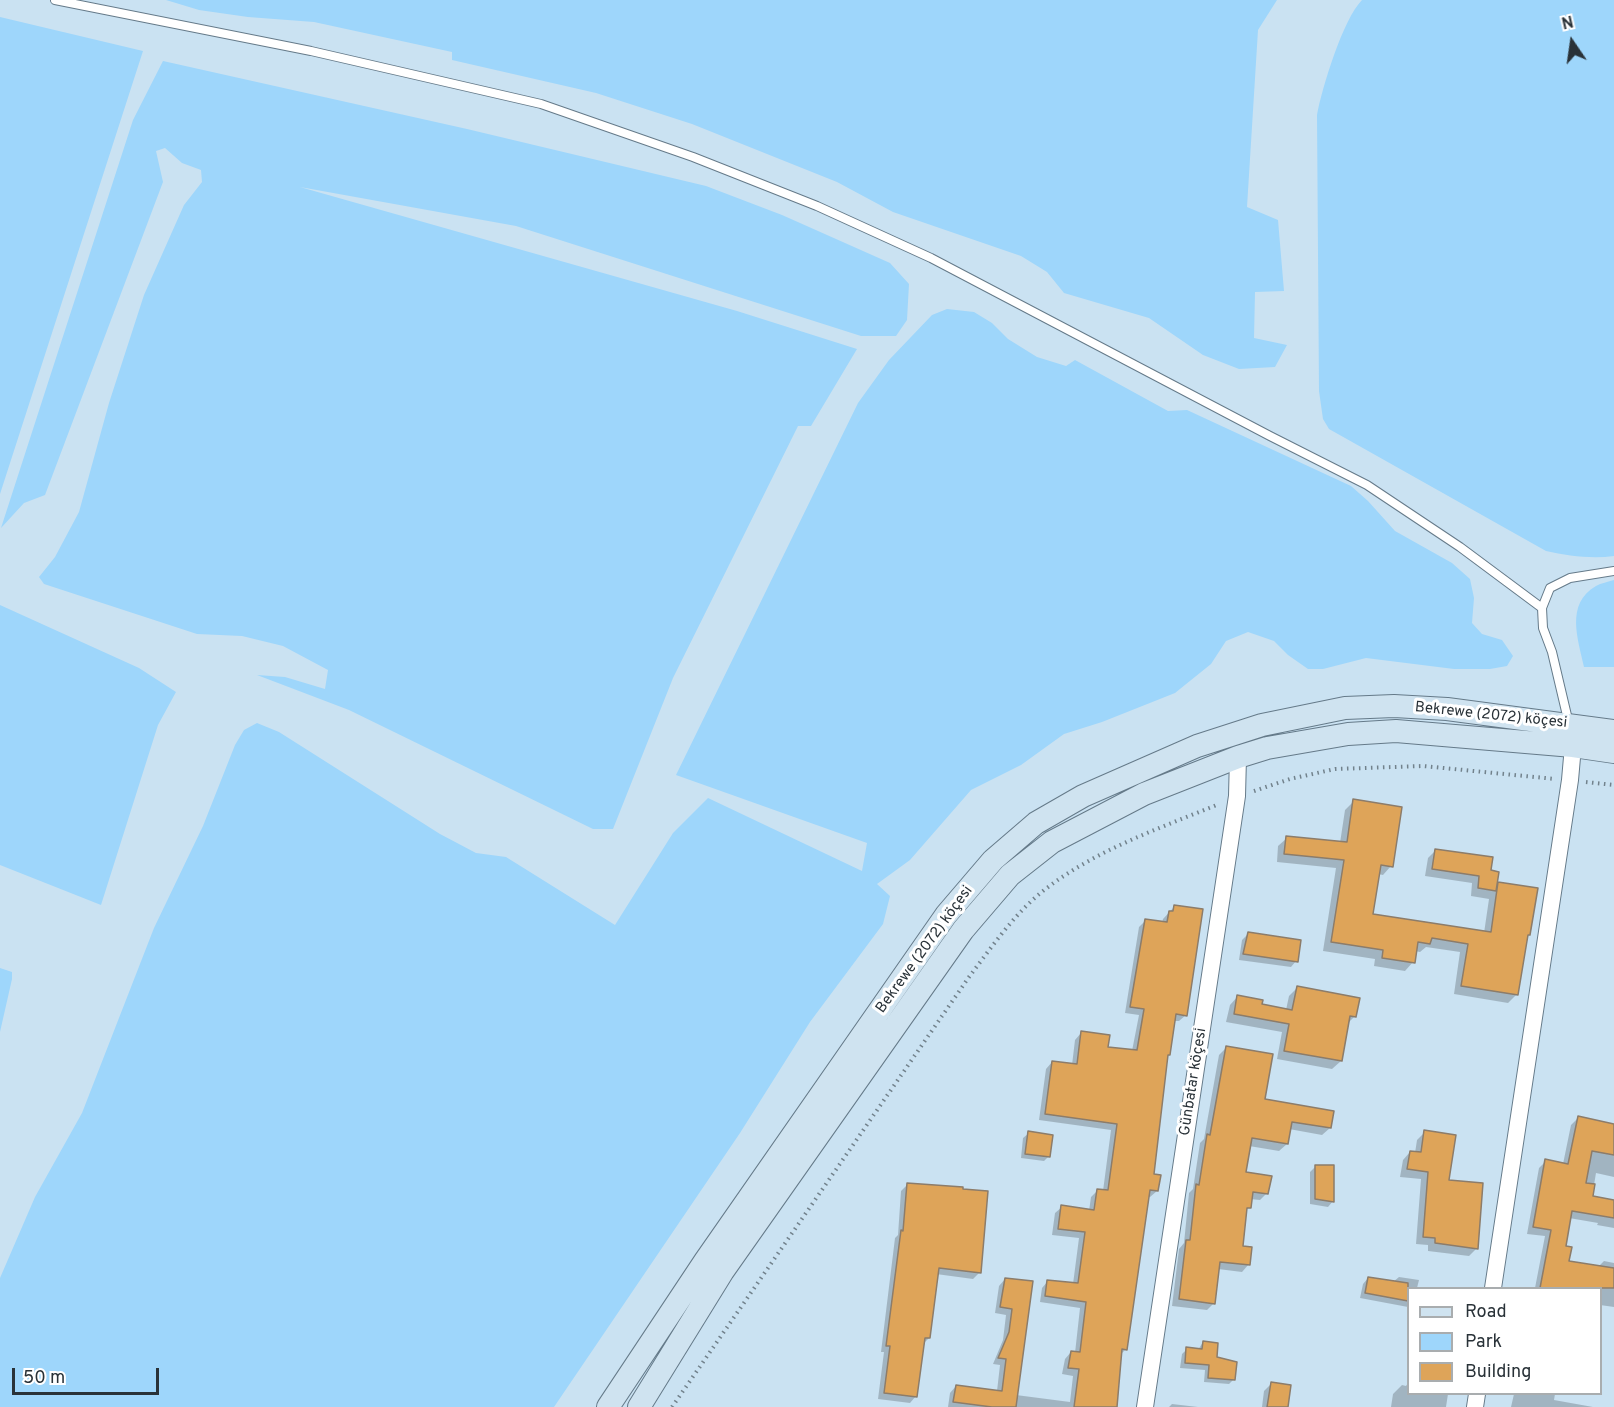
<!DOCTYPE html>
<html>
<head>
<meta charset="utf-8">
<style>
	body { margin:0 }
	#map { position:relative; width:1614px; height:1407px; overflow:hidden; background:#cae2f2; font-family:Overpass,sans-serif }
	canvas { display:block }
	.legend { position:absolute; left:1407px; top:1287px; width:195px; height:108px; box-sizing:border-box; background:#fff; border:2px solid #a9adaf; margin:0; padding:8px 10px; list-style:none; font-size:18px; color:#293238 }
	.legend li { display:flex; align-items:center; gap:12px; height:30px }
	.legend b { width:30px; border:2px solid #a9adaf }
	.north { position:absolute; left:1542px; top:12px; width:60px; height:60px; -webkit-text-stroke:4px #fff; paint-order:stroke; rotate:347deg; font-size:16px; font-weight:700; line-height:24px; text-align:center; color:#293238 }
	.north::after { content:''; display:block; margin:auto; width:21px; height:27px; background:#293238; clip-path:polygon(50% 0,100% 100%,50% 72%,0 100%) }
	.scale { position:absolute; left:12px; top:1368px; width:147px; height:27px; box-sizing:border-box; border:3px solid #293238; border-top:0; padding-left:8px; font-size:18px; line-height:21px; white-space:nowrap; color:#293238; -webkit-text-stroke:4px #fff; paint-order:stroke }
</style>
</head>
<body>
<div id="map">
<canvas width="1614" height="1407"></canvas>
<ul class="legend">
<li><b style="height:8px;background:#cfe3f0"></b>Road</li>
<li><b style="height:16px;background:#9ed6fb"></b>Park</li>
<li><b style="height:16px;background:#dea459"></b>Building</li>
</ul>
<div class="north">N</div>
<div class="scale">50 m</div>
</div>
<script>
const ctx = document.querySelector('canvas').getContext('2d');
ctx.lineJoin = 'round';
function paint(path, color) {
  ctx.fillStyle = color;
  ctx.fill(path, 'evenodd');
}
function strokePath(path, color, width, dash) {
  ctx.strokeStyle = color;
  ctx.lineWidth = width;
  ctx.lineCap = dash ? 'butt' : 'round';
  ctx.setLineDash(dash || []);
  ctx.stroke(path);
}
function write(font, color, halo, rows, align = 'center') {
  ctx.font = font + ' Overpass,sans-serif';
  ctx.lineWidth = 6;
  ctx.setLineDash([]);
  ctx.textBaseline = 'middle';
  ctx.strokeStyle = halo;
  ctx.fillStyle = color;
  for (const [text, x, y, turn = 0] of rows) {
    ctx.save();
    ctx.translate(x, y);
    ctx.rotate((+turn || 0) * Math.PI / 180);
    ctx.textAlign = isNaN(turn) ? turn : align;
    if (halo) ctx.strokeText(text, 0, 0);
    ctx.fillText(text, 0, 0);
    ctx.restore();
  }
}
paint(new Path2D(`
	M 166,0 L 1277,0 L 1258,30 L 1247,207 L 1278,220 L 1284,291 L 1255,292 L 1254,338 L 1287,345 L 1275,367 L 1239,369 L 1203,355 L 1149,318 L 1064,293 L 1047,272 L 1021,256 L 893,212 L 837,182 L 692,124 L 596,93 L 452,60 L 452,52 L 314,22 L 248,17 L 199,10 Z
	M 1362,0 L 1614,0 L 1614,556 C 1592,559 1568,556 1546,551 L 1329,429 L 1323,419 L 1319,391 L 1317,115 C 1322,88 1343,19 1362,0 Z
	M 0,17 L 143,51 L 0,494 Z
	M 163,61 L 467,129 L 706,186 L 782,215 L 890,263 L 909,284 L 907,320 L 896,336 L 861,336 L 516,226 L 300,187 L 737,311 L 857,349 L 811,426 L 798,426 L 673,678 L 613,829 L 593,829 L 349,710 L 257,675 L 285,677 L 325,689 L 328,670 L 283,646 L 242,636 L 197,634 L 44,584 L 39,577 L 55,557 L 79,512 L 109,403 L 144,295 L 184,205 L 202,182 L 201,170 L 182,163 L 165,148 L 156,151 L 163,182 L 45,495 L 24,503 L 1,528 L 133,120 Z
	M 947,309 L 974,312 L 992,323 L 1008,339 L 1037,357 L 1066,366 L 1075,360 L 1168,411 L 1187,410 L 1351,486 L 1368,501 L 1395,531 L 1452,563 L 1470,579 L 1474,598 L 1472,623 L 1482,634 L 1502,640 L 1513,656 L 1507,666 L 1490,669 L 1454,669 L 1366,658 L 1323,669 L 1308,669 L 1288,655 L 1274,641 L 1248,632 L 1226,641 L 1211,664 L 1175,693 L 1102,722 L 1064,734 L 1021,765 L 971,790 L 910,860 L 877,884 L 890,896 L 883,924 L 810,1022 L 740,1133 L 554,1407 L 0,1407 L 0,1278 L 35,1197 L 82,1113 L 154,928 L 203,826 L 235,745 L 244,730 L 257,723 L 279,732 L 440,834 L 476,853 L 506,857 L 615,925 L 673,833 L 708,798 L 862,871 L 867,843 L 676,775 L 858,403 L 889,360 L 932,315 Z
	M 1614,580 L 1614,667 L 1584,667 C 1578,639 1565,604 1596,586 C 1601,583 1608,582 1614,580 Z
	M 0,605 L 139,668 L 176,692 L 158,725 L 101,905 L 0,865 Z
	M 0,968 L 12,972 L 12,979 L 0,1032 Z`), '#9ed6fb');
paint(new Path2D(`
	M 1354,801 L 1391,866 L 1383,875 L 1378,874 L 1371,916 L 1484,933 L 1489,899 L 1471,896 L 1472,883 L 1425,876 L 1428,858 L 1436,850 L 1490,872 L 1495,887 L 1499,883 L 1529,934 L 1526,938 L 1517,994 L 1508,1003 L 1454,994 L 1460,952 L 1426,947 L 1420,952 L 1415,951 L 1413,962 L 1405,971 L 1374,966 L 1375,959 L 1323,951 L 1336,868 L 1277,862 L 1278,846 L 1287,838 L 1340,843 L 1345,810 Z
	M 1175,906 L 1186,1015 L 1179,1021 L 1174,1021 L 1166,1056 L 1153,1176 L 1157,1191 L 1150,1197 L 1147,1197 L 1126,1349 L 1120,1355 L 1115,1407 L 948,1407 L 950,1393 L 956,1386 L 997,1391 L 1000,1365 L 993,1364 L 1003,1340 L 1006,1315 L 995,1313 L 999,1286 L 1005,1279 L 1031,1283 L 1016,1395 L 1070,1402 L 1073,1376 L 1062,1374 L 1065,1359 L 1071,1352 L 1075,1353 L 1080,1308 L 1040,1302 L 1042,1288 L 1048,1281 L 1073,1284 L 1079,1238 L 1052,1235 L 1055,1213 L 1062,1207 L 1089,1211 L 1091,1197 L 1098,1190 L 1103,1191 L 1111,1130 L 1039,1120 L 1046,1069 L 1052,1062 L 1072,1065 L 1075,1040 L 1081,1033 L 1107,1048 L 1132,1051 L 1139,1015 L 1125,1013 L 1139,927 L 1146,920 L 1162,923 L 1163,919 Z
	M 1248,934 L 1296,961 L 1291,967 L 1239,960 L 1242,940 Z
	M 1297,988 L 1355,1016 L 1348,1023 L 1341,1061 L 1332,1069 L 1277,1059 L 1282,1032 L 1226,1022 L 1230,1005 L 1238,996 L 1261,1005 L 1286,1010 L 1289,996 Z
	M 1227,1047 L 1263,1100 L 1330,1128 L 1322,1135 L 1289,1129 L 1287,1144 L 1279,1151 L 1249,1146 L 1245,1173 L 1267,1193 L 1260,1200 L 1250,1199 L 1249,1207 L 1245,1211 L 1241,1248 L 1249,1264 L 1242,1272 L 1218,1269 L 1214,1303 L 1207,1310 L 1172,1306 L 1179,1249 L 1184,1243 L 1189,1193 L 1193,1189 L 1200,1143 L 1204,1139 L 1219,1055 Z
	M 1578,1118 L 1614,1125 L 1614,1177 L 1596,1173 L 1592,1197 L 1614,1201 L 1614,1228 L 1597,1225 L 1598,1223 L 1569,1218 L 1565,1247 L 1567,1262 L 1598,1267 L 1604,1261 L 1614,1263 L 1614,1307 L 1600,1305 L 1600,1288 L 1535,1288 L 1545,1236 L 1527,1234 L 1539,1168 L 1546,1161 L 1563,1164 L 1571,1125 Z
	M 1425,1132 L 1476,1249 L 1469,1256 L 1428,1251 L 1428,1245 L 1416,1244 L 1421,1179 L 1400,1177 L 1403,1160 L 1410,1152 L 1415,1153 L 1417,1140 Z
	M 1029,1133 L 1049,1156 L 1044,1161 L 1021,1158 L 1023,1138 Z
	M 1315,1167 L 1333,1201 L 1328,1207 L 1310,1204 L 1310,1172 Z
	M 907,1185 L 961,1190 L 980,1272 L 973,1279 L 936,1274 L 929,1338 L 923,1344 L 916,1396 L 910,1403 L 878,1399 L 884,1352 L 881,1352 L 895,1238 L 898,1235 L 901,1191 Z
	M 1399,1277 L 1419,1280 L 1417,1288 L 1408,1288 L 1408,1307 L 1360,1298 L 1363,1284 L 1368,1278 L 1393,1282 Z
	M 1203,1342 L 1234,1379 L 1229,1384 L 1204,1382 L 1205,1370 L 1180,1368 L 1182,1354 L 1187,1349 L 1198,1350 Z
	M 1272,1383 L 1286,1407 L 1262,1407 L 1264,1391 Z
	M 1408,1383 L 1408,1394 L 1448,1394 L 1446,1407 L 1391,1407 L 1393,1394 L 1402,1385 L 1406,1386 Z
	M 1514,1394 L 1555,1394 L 1554,1400 L 1593,1407 L 1511,1407 Z
	M 1172,1404 L 1198,1407 L 1169,1407 Z`), '#0003');
const building = new Path2D(`
	M 1353,799 L 1402,807 L 1393,867 L 1381,865 L 1373,914 L 1491,932 L 1498,882 L 1538,888 L 1530,935 L 1528,935 L 1518,995 L 1461,986 L 1468,944 L 1432,938 L 1430,944 L 1418,942 L 1415,963 L 1382,958 L 1383,950 L 1331,942 L 1344,860 L 1284,854 L 1286,836 L 1347,842 Z
	M 1435,849 L 1493,857 L 1491,870 L 1499,872 L 1496,891 L 1478,888 L 1479,876 L 1432,869 Z
	M 1174,905 L 1203,909 L 1187,1016 L 1176,1014 L 1170,1055 L 1168,1055 L 1154,1174 L 1161,1175 L 1158,1191 L 1150,1190 L 1127,1350 L 1122,1349 L 1117,1407 L 1074,1407 L 1079,1369 L 1068,1368 L 1071,1351 L 1080,1352 L 1086,1302 L 1045,1296 L 1047,1280 L 1078,1283 L 1085,1232 L 1058,1229 L 1061,1205 L 1094,1210 L 1097,1189 L 1108,1190 L 1117,1124 L 1045,1114 L 1052,1061 L 1077,1064 L 1081,1031 L 1110,1035 L 1108,1047 L 1137,1050 L 1144,1009 L 1130,1007 L 1145,919 L 1167,922 L 1169,911 L 1173,911 Z
	M 1248,932 L 1301,940 L 1298,962 L 1243,954 Z
	M 1297,986 L 1360,998 L 1356,1017 L 1350,1016 L 1342,1061 L 1284,1051 L 1289,1024 L 1234,1014 L 1237,995 L 1263,1000 L 1262,1004 L 1292,1010 Z
	M 1226,1046 L 1273,1054 L 1265,1099 L 1334,1111 L 1331,1128 L 1292,1122 L 1288,1144 L 1252,1138 L 1246,1172 L 1272,1176 L 1268,1194 L 1253,1192 L 1251,1208 L 1247,1208 L 1243,1246 L 1252,1247 L 1250,1265 L 1220,1262 L 1215,1304 L 1179,1299 L 1186,1240 L 1190,1240 L 1196,1184 L 1199,1185 L 1207,1134 L 1210,1135 Z
	M 1578,1116 L 1614,1124 L 1614,1155 L 1592,1151 L 1586,1183 L 1595,1184 L 1593,1196 L 1614,1200 L 1614,1218 L 1572,1211 L 1566,1246 L 1572,1247 L 1569,1261 L 1614,1268 L 1614,1288 L 1540,1288 L 1551,1230 L 1533,1227 L 1545,1159 L 1568,1164 Z
	M 1424,1130 L 1456,1135 L 1449,1180 L 1483,1183 L 1478,1249 L 1435,1243 L 1435,1238 L 1423,1237 L 1428,1172 L 1407,1169 L 1410,1151 L 1421,1152 Z
	M 1028,1131 L 1053,1135 L 1050,1157 L 1025,1154 Z
	M 1315,1165 L 1334,1165 L 1334,1202 L 1315,1199 Z
	M 907,1183 L 963,1187 L 963,1189 L 988,1191 L 981,1273 L 939,1268 L 930,1338 L 925,1338 L 917,1397 L 884,1393 L 890,1346 L 886,1346 L 901,1230 L 903,1231 Z
	M 1368,1277 L 1408,1283 L 1408,1301 L 1365,1293 Z
	M 1005,1278 L 1033,1281 L 1016,1407 L 992,1407 L 953,1402 L 956,1385 L 1002,1391 L 1006,1359 L 998,1358 L 1009,1332 L 1012,1309 L 1000,1307 Z
	M 1203,1341 L 1218,1343 L 1217,1357 L 1237,1362 L 1235,1380 L 1208,1378 L 1209,1365 L 1185,1363 L 1186,1347 L 1202,1349 Z
	M 1271,1382 L 1291,1385 L 1288,1407 L 1267,1407 Z`);
paint(building, '#dea459');
strokePath(building, '#8c7c6a', 1.5);
const lane = new Path2D(`
	M 55,0 L 311,51 L 541,104 L 693,157 L 817,206 L 931,258 L 1270,436 L 1367,485 L 1460,547 L 1542,608
	M 1569,724 L 1552,652 L 1543,628 L 1542,608 L 1550,588 L 1570,578 L 1614,571`);
const street = new Path2D(`
	M 1493,1288 L 1570,780 L 1573,746
	M 1145,1407 L 1237,796 L 1238,757
	M 1475,1407 L 1477,1394`);
const secondary = new Path2D(`
	M 608,1407 L 705,1261 L 946,915 L 993,860 L 1036,823 L 1083,796 L 1197,746 L 1262,725 L 1345,708 L 1394,706 L 1447,709 L 1614,731
	M 639,1407 L 723,1271 L 963,930 L 1010,875 L 1052,842 L 1144,794 L 1238,757 L 1267,748 L 1348,734 L 1396,731 L 1443,735 L 1573,746 L 1614,752`);
strokePath(lane, '#657a89', 10);
strokePath(street, '#657a89', 18);
strokePath(secondary, '#657a89', 24);
strokePath(new Path2D(`
	M 1586,782 L 1614,785
	M 1254,791 L 1290,779 L 1335,769 L 1423,766 L 1555,779
	M 672,1407 L 969,977 C 991,948 1014,914 1043,891 C 1095,850 1158,829 1219,804`), '#72828c', 4, [1.5, 4.5]);
strokePath(lane, '#fff', 8);
strokePath(street, '#fff', 16);
strokePath(secondary, '#cfe3f0', 22);
write('15px', '#293238', '#fff', [
	["Bekrewe (2072) köçesi",1491,716,6],
	["Bekrewe (2072) köçesi",925,950,-54],
	["Günbatar köçesi",1194,1082,-81]
]);
</script>
</body>
</html>
